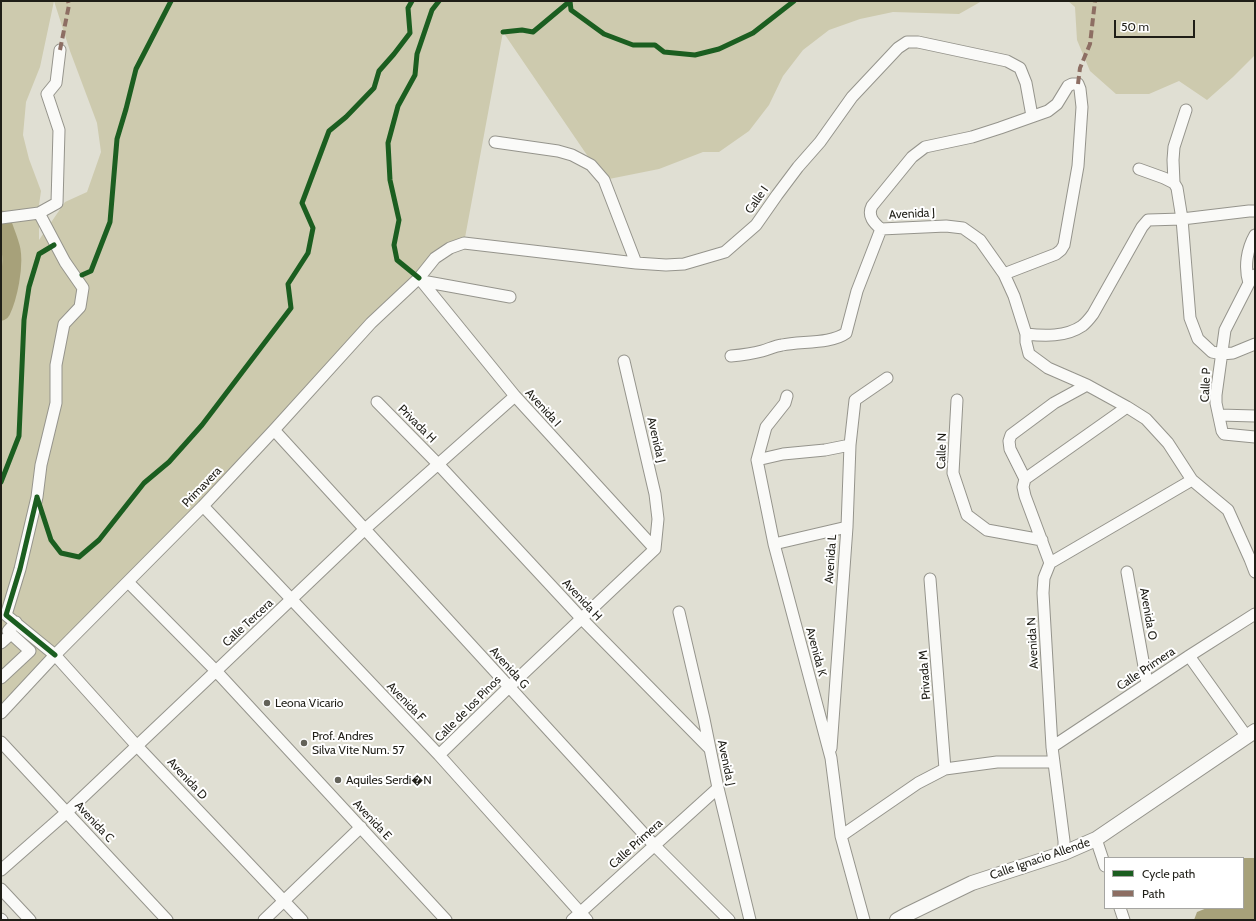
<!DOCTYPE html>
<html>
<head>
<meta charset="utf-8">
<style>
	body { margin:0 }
	#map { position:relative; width:1256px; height:921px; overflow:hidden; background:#e0dfd3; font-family:Cabin,sans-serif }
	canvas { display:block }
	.frame { position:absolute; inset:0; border:2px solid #1f1e17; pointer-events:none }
	.legend { position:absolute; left:1104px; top:857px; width:140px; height:52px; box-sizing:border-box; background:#fff; border:1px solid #a5a5a2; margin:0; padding:5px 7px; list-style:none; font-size:12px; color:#1f1e17 }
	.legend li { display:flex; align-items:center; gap:8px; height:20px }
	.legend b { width:20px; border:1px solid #a5a5a2 }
	.scale { position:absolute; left:1114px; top:20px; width:81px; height:18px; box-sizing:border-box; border:2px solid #1f1e17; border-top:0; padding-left:5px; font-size:12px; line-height:14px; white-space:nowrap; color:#1f1e17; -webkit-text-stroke:3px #fff; paint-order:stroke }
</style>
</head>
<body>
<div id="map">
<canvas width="1256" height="921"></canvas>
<div class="frame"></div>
<ul class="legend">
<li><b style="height:5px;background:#1b5e20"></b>Cycle path</li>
<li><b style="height:5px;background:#8d6e63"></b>Path</li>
</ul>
<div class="scale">50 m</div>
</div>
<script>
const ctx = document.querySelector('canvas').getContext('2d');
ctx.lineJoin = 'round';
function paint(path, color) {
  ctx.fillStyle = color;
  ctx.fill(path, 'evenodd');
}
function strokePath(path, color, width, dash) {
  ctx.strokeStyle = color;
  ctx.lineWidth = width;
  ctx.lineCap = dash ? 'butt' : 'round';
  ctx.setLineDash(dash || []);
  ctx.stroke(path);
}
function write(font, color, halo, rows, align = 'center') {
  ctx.font = font + ' Cabin,sans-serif';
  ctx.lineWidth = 4;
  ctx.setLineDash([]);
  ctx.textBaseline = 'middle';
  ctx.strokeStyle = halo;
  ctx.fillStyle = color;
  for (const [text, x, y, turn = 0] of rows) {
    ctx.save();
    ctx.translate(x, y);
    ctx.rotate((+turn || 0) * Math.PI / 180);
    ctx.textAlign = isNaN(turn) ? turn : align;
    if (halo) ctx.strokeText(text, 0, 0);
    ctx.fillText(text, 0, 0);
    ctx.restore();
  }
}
paint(new Path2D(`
	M 1,1 L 982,1 L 959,14 L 893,12 L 860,19 L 829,30 L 803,50 L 783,76 L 769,105 L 749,131 L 719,152 L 703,152 L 659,169 L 604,180 L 503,32 L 464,243 L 450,248 L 277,422 L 1,708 ZM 54,1 L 70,51 L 97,123 L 101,152 L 87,192 L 65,202 L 39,240 L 39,205 L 41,191 L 29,159 L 23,135 L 26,102 L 40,67 Z
	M 1068,1 L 1255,1 L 1255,55 L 1233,77 L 1207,100 L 1179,81 L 1149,94 L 1116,94 L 1090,71 L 1077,40 L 1075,7 Z`), '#cdcaae');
paint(new Path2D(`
	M 1243,858 L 1255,858 L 1255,920 L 1194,920 L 1197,912 L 1207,908 L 1243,908 Z`), '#a7a17a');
strokePath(new Path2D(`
	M 1,220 C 4,230 9,240 11,250 C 14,267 8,296 1,311`), '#a7a17a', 19);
const minor = new Path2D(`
	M 495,142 L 558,151 L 572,155 L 591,165 L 604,180 L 636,263
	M 1139,169 L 1164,178 L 1174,183 L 1177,188 L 1182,219 L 1190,318 L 1198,339 L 1212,352 L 1222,354 L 1233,353 L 1255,344
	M 1174,183 L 1173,160 L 1174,147 L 1186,110
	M 39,213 L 65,262 L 83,288 L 80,307 L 64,324 L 56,365 L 56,403 L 41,465 L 37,497 L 20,569 L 6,615 L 55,655 L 137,746 L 302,920
	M 1,218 L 39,213 L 57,203 L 59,130 L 47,94 L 56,83 L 60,50
	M 1004,274 L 1056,254 L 1061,250 L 1064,245 L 1078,166 L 1082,107 L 1080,89 L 1078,84 L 1072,84 L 1068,86 L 1057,104 L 1048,111 L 1000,128 L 972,137 L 925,147 L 912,157 L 872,206 C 867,216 874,223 881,229 L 946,226 L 963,228 L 980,240 L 1004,274 L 1014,296 L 1026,334 L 1026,342 L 1029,354 L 1048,368 L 1087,385 L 1127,407 L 1146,419 L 1168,443 L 1192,480 L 1228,510 L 1250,559 L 1255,572
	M 1255,275 L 1249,283 L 1225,330 L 1216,395 L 1216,403 L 1222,431 L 1224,434 L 1255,437
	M 419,278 L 515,396 L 655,549
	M 422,281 L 510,297
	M 1249,283 C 1244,267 1247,249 1255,235
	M 1026,334 C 1044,336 1066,337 1082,326 C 1086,323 1090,318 1093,314 L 1142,227 L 1148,220 L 1182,219 L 1249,211 L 1255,211
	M 731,356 C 742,355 751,354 762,351 C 769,349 775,346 782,345 C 801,341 831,344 846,333 L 857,291 L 881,229
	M 624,361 L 655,494 L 658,519 L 655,549
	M 787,396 L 785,403 L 766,427 L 757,460 L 774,544 L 831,758 L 841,836 L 864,920
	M 957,400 L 953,473 L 967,515 L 987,530 L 1042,540
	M 377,402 L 438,464 L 582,619 L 710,749
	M 1219,415 L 1255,416
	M 274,430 L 654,845 L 729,920
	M 757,460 L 783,454 L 825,450 L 850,445
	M 1025,479 L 1127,407
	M 203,506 L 439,755 L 587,920
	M 774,544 L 847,527
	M 1050,563 L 1192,480
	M 1127,572 L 1147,683
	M 930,579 L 945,769
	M 128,582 L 216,671 L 446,920
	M 679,612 L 704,719 L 718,788 L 750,920
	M 1,643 L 11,634
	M 1189,656 L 1247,737
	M 1,678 L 30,651 L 8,631 L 16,622
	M 1,713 L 55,655 L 203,506 L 274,430 L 371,323 L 419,278 L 435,258 L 450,248 L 464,243 L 636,263 L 666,265 L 684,264 L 725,252 L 756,225 L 777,195 L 798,167 L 820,142 L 852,97 L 898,48 L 907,42 L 918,42 L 1007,61 L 1020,68 L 1026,83 L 1032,116
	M 1,742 L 167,920
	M 1052,747 L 1189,656 L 1255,614
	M 831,748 L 847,527 L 850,445 L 855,400 L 887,378
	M 439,755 L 509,687 L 655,549
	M 841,836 L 918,783 L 945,769 L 997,762 L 1053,762
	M 1096,839 L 1105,866
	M 1064,853 L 1064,841 L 1052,747 L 1043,593 L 1044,578 L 1050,563 L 1025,496 L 1023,487 L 1025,479 L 1010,449 L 1009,441 L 1011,435 L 1054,403 L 1087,385
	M 1,870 L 67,812 L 216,671 L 365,529 L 515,396
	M 1,889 L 30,920
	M 1120,908 L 1124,920
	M 1,919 L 2,920
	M 264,920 L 361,827
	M 572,920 L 718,788`);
const tertiary = new Path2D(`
	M 897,920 L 906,915 L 972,883 L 1064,853 L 1096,839 L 1255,731`);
strokePath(minor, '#95948c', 13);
strokePath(tertiary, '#95948c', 16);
strokePath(minor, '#fafaf8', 11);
strokePath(tertiary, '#fafaf8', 14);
strokePath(new Path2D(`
	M 60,50 L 69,5 L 68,1
	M 1078,84 L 1080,68 L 1090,44 L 1095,1`), '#8d6e63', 4, [8, 4]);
strokePath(new Path2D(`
	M 570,1 L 571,10 L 604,34 L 633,45 L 655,45 L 664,52 L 695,55 L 719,49 L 753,33 L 794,1
	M 503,32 L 522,30 L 533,32 L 570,1
	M 82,275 L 91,271 L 110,222 L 117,139 L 126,109 L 136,69 L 171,1
	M 419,278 L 397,260 L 394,245 L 399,220 L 390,180 L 388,143 L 398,106 L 415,75 L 417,54 L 432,10 L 439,1
	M 1,482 L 19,436 L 24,320 L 29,287 L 39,254 L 54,245
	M 37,497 L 51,540 L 61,553 L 79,557 L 99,540 L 144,483 L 169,462 L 202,425 L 291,308 L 288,284 L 308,253 L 313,228 L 302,203 L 329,131 L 346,117 L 374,88 L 379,71 L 394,54 L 410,33 L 408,8 L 412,1
	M 37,497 L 20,569 L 6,615 L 55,655`), '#1b5e20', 5);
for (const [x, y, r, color] of [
	[267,703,4,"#636259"],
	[304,743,4,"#636259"],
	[338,780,4,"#636259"]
]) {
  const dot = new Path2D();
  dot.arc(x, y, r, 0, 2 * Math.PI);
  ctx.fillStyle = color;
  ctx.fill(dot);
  strokePath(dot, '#fff', 1.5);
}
write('12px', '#1f1e17', '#fff', [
	["Calle I",757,200,-55],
	["Avenida J",912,214,-3],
	["Calle P",1206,385,-87],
	["Avenida I",543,408,48],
	["Privada H",417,424,45],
	["Avenida J",656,440,77],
	["Calle N",942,451,-88],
	["Primavera",202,487,-46],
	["Avenida L",831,559,-86],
	["Avenida H",582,600,47],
	["Avenida O",1148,614,80],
	["Calle Tercera",248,623,-43],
	["Avenida N",1033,643,-93],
	["Avenida K",816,652,75],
	["Avenida G",509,668,48],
	["Calle Primera",1146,669,-34],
	["Privada M",925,675,-94],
	["Avenida F",406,702,46],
	["Calle de los Pinos",468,709,-45],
	["Avenida J",726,763,78],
	["Avenida D",187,779,47],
	["Avenida E",372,820,47],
	["Avenida C",94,822,47],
	["Calle Primera",636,844,-42],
	["Calle Ignacio Allende",1040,859,-19]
]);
write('12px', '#1f1e17', '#fff', [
	["Leona Vicario",275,703],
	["Prof. Andres",312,736],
	["Silva Vite Num. 57",312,750],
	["Aquiles Serdi�N",346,780]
], 'left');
</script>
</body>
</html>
